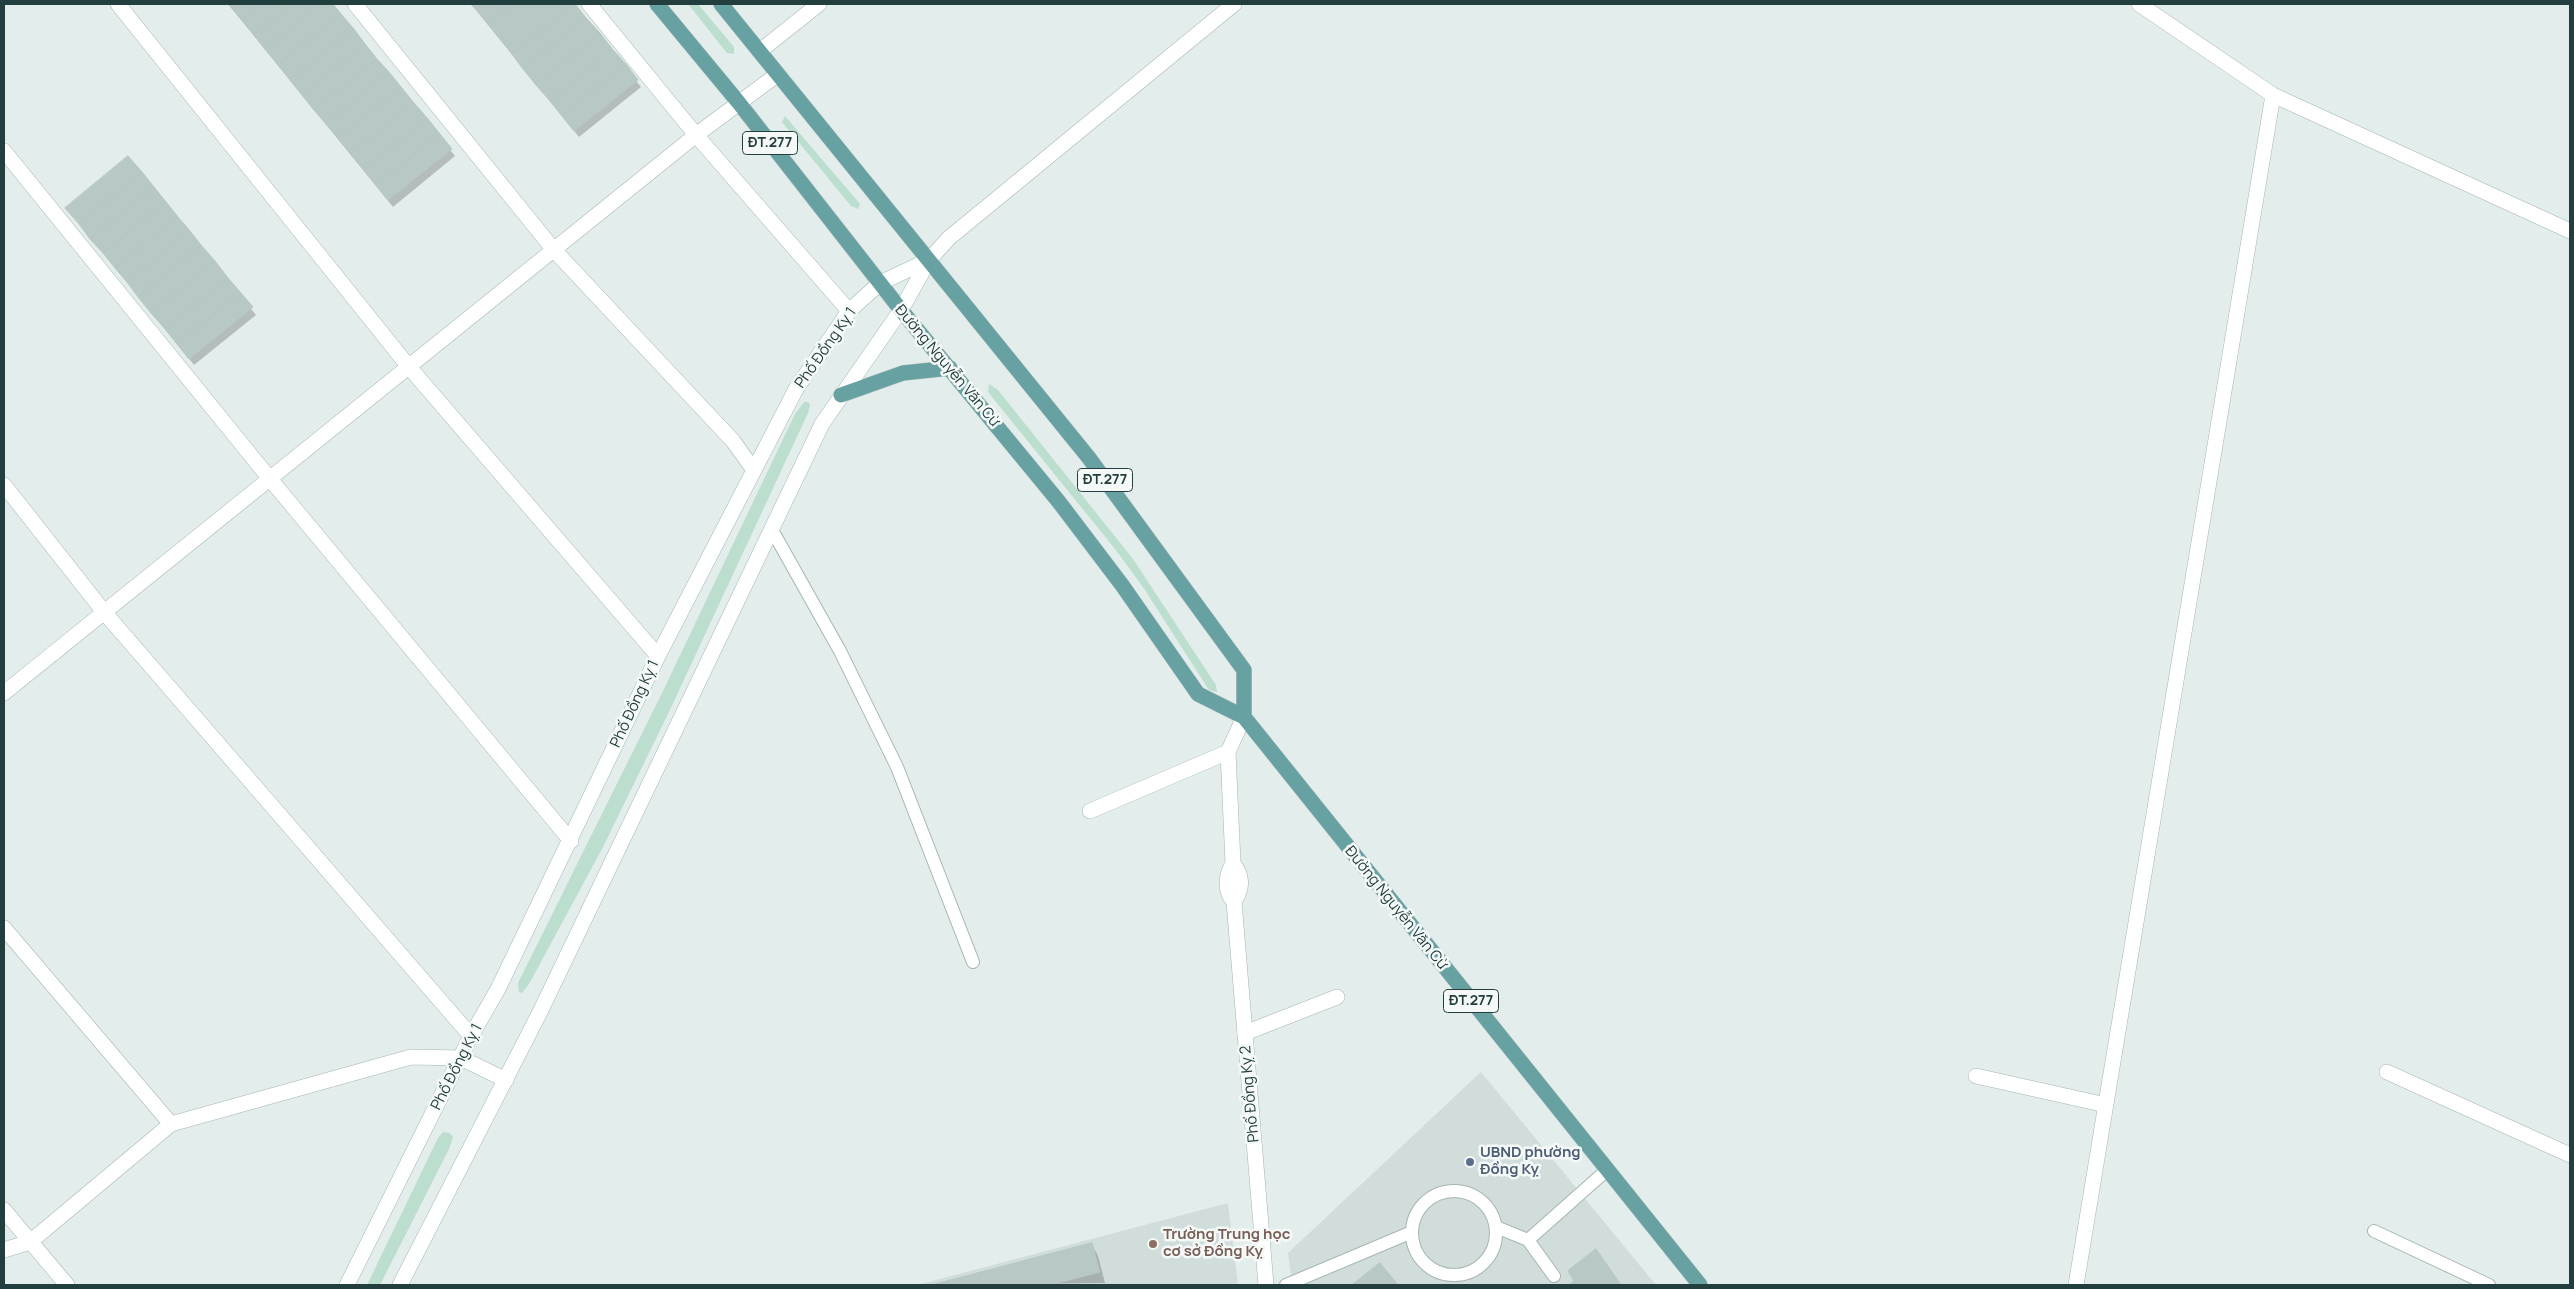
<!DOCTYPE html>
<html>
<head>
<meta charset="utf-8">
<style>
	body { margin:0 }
	#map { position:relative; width:2574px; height:1289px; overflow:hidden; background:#e3edeb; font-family:Manrope,sans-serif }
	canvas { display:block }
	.frame { position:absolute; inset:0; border:5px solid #233e3e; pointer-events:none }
</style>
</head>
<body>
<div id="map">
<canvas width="2574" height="1289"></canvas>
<div class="frame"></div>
</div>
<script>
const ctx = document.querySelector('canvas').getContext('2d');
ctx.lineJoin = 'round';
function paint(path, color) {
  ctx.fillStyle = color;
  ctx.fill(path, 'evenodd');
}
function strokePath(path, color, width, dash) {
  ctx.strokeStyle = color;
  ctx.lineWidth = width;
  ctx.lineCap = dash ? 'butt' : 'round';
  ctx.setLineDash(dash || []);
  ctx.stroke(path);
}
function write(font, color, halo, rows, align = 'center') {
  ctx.font = font + ' Manrope,sans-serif';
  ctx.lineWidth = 5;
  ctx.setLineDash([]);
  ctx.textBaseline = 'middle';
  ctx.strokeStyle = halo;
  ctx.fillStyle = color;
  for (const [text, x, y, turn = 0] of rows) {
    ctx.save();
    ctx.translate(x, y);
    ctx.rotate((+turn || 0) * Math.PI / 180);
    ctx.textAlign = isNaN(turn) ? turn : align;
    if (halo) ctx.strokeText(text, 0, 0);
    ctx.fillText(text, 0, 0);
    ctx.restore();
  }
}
paint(new Path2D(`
	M 1481,1072 L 1656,1285 L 1292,1285 L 1288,1253 Z
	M 1228,1203 L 1238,1285 L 917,1285 Z`), '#d1dddb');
paint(new Path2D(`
	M 688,4 L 698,4 L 734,47 L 734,54 L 727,53 Z
	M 785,116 L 860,204 L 858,209 L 851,206 L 782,122 Z
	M 989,384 L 998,390 L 1133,559 L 1216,685 L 1217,692 L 1209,690 L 1145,590 L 1115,549 L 988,392 Z
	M 804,402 L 808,402 L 810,405 L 808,413 L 669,712 L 602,849 L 529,984 L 522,993 L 519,992 L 518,983 L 663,691 L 795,414 Z
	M 443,1132 L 450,1133 L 453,1137 L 449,1149 L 380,1285 L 367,1285 L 438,1138 Z`), '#bcdecf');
paint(new Path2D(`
	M 228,4 L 332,4 L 455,156 L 393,207 Z
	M 471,4 L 574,4 L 641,87 L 579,137 Z
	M 128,158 L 256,315 L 194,365 L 67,208 Z
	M 1092,1245 L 1098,1256 L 1105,1283 L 937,1285 Z`), '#0003');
const building = new Path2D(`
	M 231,4 L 261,4 L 242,20 L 229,5 Z
	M 261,4 L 292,4 L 254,35 L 242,20 Z
	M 292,4 L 320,4 L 265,49 L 254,35 Z
	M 320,4 L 333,4 L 341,14 L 278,65 L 265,49 Z
	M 471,4 L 483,4 L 476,9 Z
	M 483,4 L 514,4 L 488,24 L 476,9 Z
	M 514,4 L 575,4 L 512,54 L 488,24 Z
	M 575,4 L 586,18 L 523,69 L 512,54 Z
	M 341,14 L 354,29 L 290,80 L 278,65 Z
	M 586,18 L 600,33 L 536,85 L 523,69 Z
	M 354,29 L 365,44 L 302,95 L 290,80 Z
	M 600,33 L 613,50 L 550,101 L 536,85 Z
	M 365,44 L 377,59 L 314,110 L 302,95 Z
	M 613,50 L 626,64 L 562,116 L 550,101 Z
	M 377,59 L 389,72 L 326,124 L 314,110 Z
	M 626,64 L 638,80 L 574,131 L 562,116 Z
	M 389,72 L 401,87 L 338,138 L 326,124 Z
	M 401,87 L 414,103 L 351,154 L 338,138 Z
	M 414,103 L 428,119 L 364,170 L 351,154 Z
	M 428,119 L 440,134 L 376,185 L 364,170 Z
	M 440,134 L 452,149 L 388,200 L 376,185 Z
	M 128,156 L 142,172 L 79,224 L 65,208 Z
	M 142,172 L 154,187 L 90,239 L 79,224 Z
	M 154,187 L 166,202 L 103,253 L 90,239 Z
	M 166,202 L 178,217 L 115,268 L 103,253 Z
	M 178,217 L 190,231 L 127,282 L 115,268 Z
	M 190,231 L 201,245 L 138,297 L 127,282 Z
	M 201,245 L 215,261 L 151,313 L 138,297 Z
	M 215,261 L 228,278 L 165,329 L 151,313 Z
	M 228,278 L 241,293 L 177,344 L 165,329 Z
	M 241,293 L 253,307 L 189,359 L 177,344 Z
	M 1092,1243 L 1100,1272 L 1050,1285 L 932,1285 Z
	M 1596,1249 L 1621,1285 L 1569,1285 L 1574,1281 L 1568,1271 Z
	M 1380,1263 L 1398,1285 L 1352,1285 Z`);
paint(building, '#b8c8c5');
strokePath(building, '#b5c7c4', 1);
const service = new Path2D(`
	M 772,530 L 840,651 L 897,767 L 973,962
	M1412 1233a42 42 0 1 1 84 0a42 42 0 1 1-84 0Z
	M 1496,1227 L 1528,1240
	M 2374,1231 L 2489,1285
	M 1554,1276 L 1528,1240 L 1607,1170
	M 1286,1285 L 1412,1232`);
const minor = new Path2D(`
	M 118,4 L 409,367 L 658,656
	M 355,4 L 554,250 L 733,441 L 753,469
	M 589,4 L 696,135 L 849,311
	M 2139,4 L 2273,95 L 2570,231
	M 760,51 L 819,4
	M 4,151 L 270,479 L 571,841
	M 929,260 L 949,238 L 1234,4
	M 4,485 L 104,612 L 471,1036
	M 4,693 L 696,135 L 778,74
	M 1090,811 L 1228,752
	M 4,928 L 171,1124
	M 1245,1033 L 1337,997
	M 2387,1072 L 2570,1155
	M 1976,1076 L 2106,1105
	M 4,1250 L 30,1242 L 171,1124 L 411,1057 L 461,1058 L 506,1080
	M 2076,1285 L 2273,95`);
const tertiary = new Path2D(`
	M 1244,717 L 1228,752 L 1233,863 C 1243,877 1243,887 1234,902 L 1266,1285
	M 1233,863 C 1226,875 1224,891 1234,902
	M 4,1210 L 67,1285`);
const secondary = new Path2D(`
	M 347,1285 L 471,1036 L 498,989 L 658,656 L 796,389 L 849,311 L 880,283 L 929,260
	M 400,1285 L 540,1012 L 822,424 L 901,310 L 929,260`);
const primary = new Path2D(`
	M 657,4 L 739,103 L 901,310 L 1059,502 L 1122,585 L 1198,694 L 1244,717 L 1700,1285
	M 721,4 L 1089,458 L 1244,670 L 1244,717
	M 841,395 L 903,373 L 950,368`);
strokePath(service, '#a6b5b4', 14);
strokePath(minor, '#a6b5b4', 16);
strokePath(tertiary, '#a6b5b4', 16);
strokePath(secondary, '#a1b9b7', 16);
strokePath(primary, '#c1c9c9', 16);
strokePath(service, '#fff', 12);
strokePath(minor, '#fff', 15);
strokePath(tertiary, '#fff', 15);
strokePath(secondary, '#fff', 15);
strokePath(primary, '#68a1a2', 15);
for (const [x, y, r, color] of [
	[1470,1162,5,"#5c6f8a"],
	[1153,1244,5,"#8d6e63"]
]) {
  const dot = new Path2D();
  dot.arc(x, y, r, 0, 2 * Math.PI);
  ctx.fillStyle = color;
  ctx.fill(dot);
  strokePath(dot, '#f4f9f8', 2);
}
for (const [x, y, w] of [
	[770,143,55],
	[1105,480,55],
	[1471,1001,55]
]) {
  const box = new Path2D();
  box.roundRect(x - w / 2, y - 11.5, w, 23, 4);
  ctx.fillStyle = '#f4f9f8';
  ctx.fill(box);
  strokePath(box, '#233e3e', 1);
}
write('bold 14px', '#233e3e', null, [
	["ĐT.277",770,143],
	["ĐT.277",1105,480],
	["ĐT.277",1471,1001]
]);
write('15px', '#233e3e', '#f4f9f8', [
	["Phố Đồng Kỵ 1",826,348,-55],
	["Đường Nguyễn Văn Cừ",947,366,50],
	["Phố Đồng Kỵ 1",635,704,-65],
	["Đường Nguyễn Văn Cừ",1396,908,51],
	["Phố Đồng Kỵ 1",457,1067,-63],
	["Phố Đồng Kỵ 2",1250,1094,-95]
]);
write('bold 15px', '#4e5e75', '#f4f9f8', [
	["UBND phường",1480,1153],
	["Đồng Kỵ",1480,1170]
], 'left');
write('bold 15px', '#785e54', '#f4f9f8', [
	["Trường Trung học",1163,1235],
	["cơ sở Đồng Kỵ",1163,1252]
], 'left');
</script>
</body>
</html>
